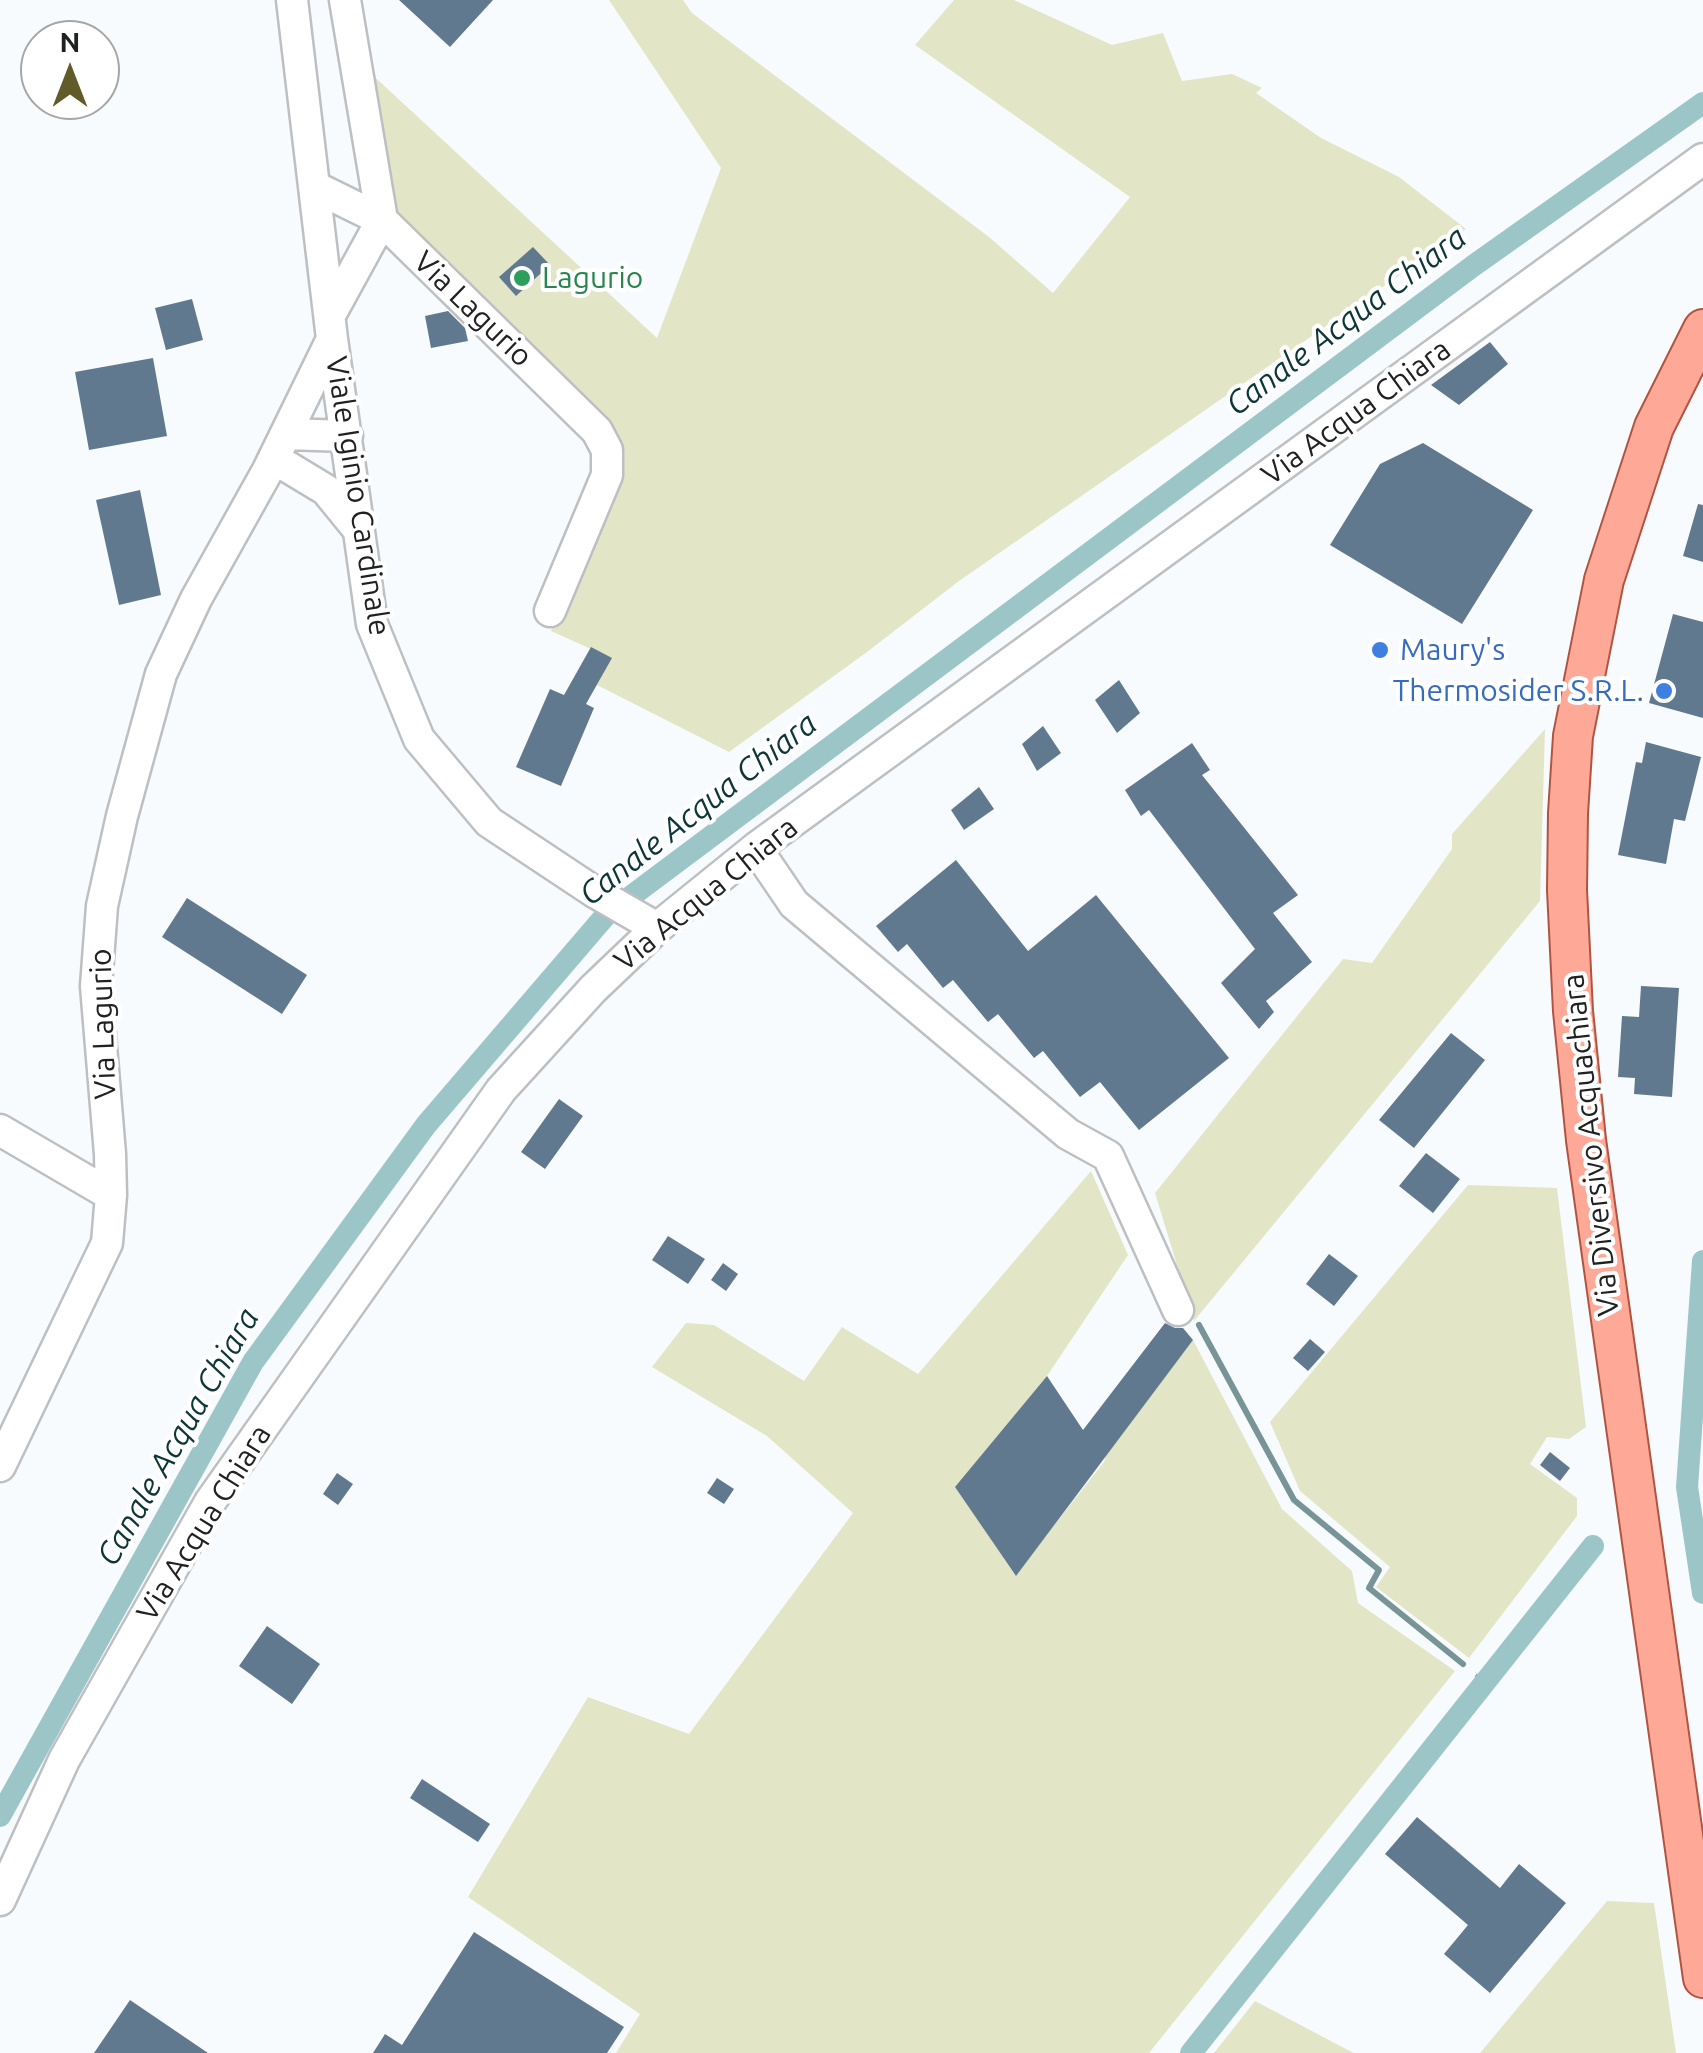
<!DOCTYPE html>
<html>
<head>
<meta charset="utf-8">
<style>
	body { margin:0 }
	#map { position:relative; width:1703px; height:2053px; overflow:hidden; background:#f8fbfd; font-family:Ubuntu,sans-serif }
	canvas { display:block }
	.north { position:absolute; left:20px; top:20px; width:100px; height:100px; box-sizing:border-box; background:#fff; border:2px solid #a6a6a7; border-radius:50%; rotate:0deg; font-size:28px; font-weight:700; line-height:40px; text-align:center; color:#202122 }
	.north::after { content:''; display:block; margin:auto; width:35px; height:45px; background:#605b28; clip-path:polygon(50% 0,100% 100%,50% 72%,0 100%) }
</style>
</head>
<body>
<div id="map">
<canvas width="1703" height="2053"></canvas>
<div class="north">N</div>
</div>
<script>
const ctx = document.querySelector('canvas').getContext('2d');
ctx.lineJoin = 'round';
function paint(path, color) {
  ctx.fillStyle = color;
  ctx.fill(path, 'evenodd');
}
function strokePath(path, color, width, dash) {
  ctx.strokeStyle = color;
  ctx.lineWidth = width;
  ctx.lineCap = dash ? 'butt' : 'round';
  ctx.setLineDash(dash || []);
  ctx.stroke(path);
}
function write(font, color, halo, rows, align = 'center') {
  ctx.font = font + ' Ubuntu,sans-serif';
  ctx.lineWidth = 8;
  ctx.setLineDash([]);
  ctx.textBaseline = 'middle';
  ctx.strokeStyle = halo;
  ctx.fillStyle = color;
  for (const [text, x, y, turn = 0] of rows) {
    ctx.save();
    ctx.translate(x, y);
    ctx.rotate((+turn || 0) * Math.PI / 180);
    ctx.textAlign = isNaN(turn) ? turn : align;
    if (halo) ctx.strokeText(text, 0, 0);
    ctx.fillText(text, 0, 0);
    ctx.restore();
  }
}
paint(new Path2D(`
	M 609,0 L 683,0 L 692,13 L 989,237 L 1053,293 L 1130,197 L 915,45 L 954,0 L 1014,0 L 1112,45 L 1163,33 L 1182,81 L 1232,74 L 1262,88 L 1256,93 L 1321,138 L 1399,177 L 1466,229 L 959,581 L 867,652 L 729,752 L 597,685 L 611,658 L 551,631 L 620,464 L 392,218 L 366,69 L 657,338 L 721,168 Z
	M 1545,729 L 1540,901 L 1194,1321 L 1155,1193 L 1343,959 L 1372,963 L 1452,849 L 1452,834 Z
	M 1091,1171 L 1128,1255 L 1047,1376 L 956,1487 L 1015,1575 L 1104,1462 L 1107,1452 L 1193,1340 L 1282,1509 L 1352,1571 L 1358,1603 L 1455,1671 L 1149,2053 L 616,2053 L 640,2014 L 468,1897 L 588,1697 L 689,1734 L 853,1513 L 767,1436 L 652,1367 L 686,1323 L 714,1325 L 804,1381 L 842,1327 L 918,1374 Z
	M 1468,1185 L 1557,1188 L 1586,1427 L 1569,1439 L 1547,1437 L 1530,1464 L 1577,1498 L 1577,1516 L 1469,1658 L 1376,1587 L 1390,1567 L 1300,1491 L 1270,1422 Z
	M 1607,1901 L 1654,1903 L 1676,2053 L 1480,2053 Z
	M 1255,2001 L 1346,2049 L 1354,2053 L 1214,2053 Z`), '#e3e5c7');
strokePath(new Path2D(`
	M 1199,1325 L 1294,1500 L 1379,1570 L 1369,1588 L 1463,1664
	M 1478,1677 L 1485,1682`), '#779496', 6);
strokePath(new Path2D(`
	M 1703,1261 L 1687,1487 L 1703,1593
	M 0,1816 L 253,1362 L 426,1125 L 606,915 L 1473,266 L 1703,103
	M 1191,2053 L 1593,1546`), '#9cc5c7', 22);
paint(new Path2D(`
	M 399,0 L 493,0 L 450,47 Z
	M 533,247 L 550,265 L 516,296 L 499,277 Z
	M 192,299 L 203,340 L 166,350 L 155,308 Z
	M 448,311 L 465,328 L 468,341 L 431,348 L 425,316 Z
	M 1490,342 L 1508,364 L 1459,405 L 1431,385 Z
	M 153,358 L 167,436 L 89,450 L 75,372 Z
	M 1423,443 L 1533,510 L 1462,624 L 1330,545 L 1380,464 Z
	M 140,490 L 161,595 L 119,605 L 96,500 Z
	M 1698,504 L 1703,505 L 1703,562 L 1683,556 Z
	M 1673,614 L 1703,622 L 1703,718 L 1649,703 Z
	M 591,647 L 612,658 L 586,704 L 594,708 L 561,786 L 516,767 L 550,689 L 564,695 Z
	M 1119,680 L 1140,713 L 1117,733 L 1095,700 Z
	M 1043,726 L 1061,753 L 1037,771 L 1022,744 Z
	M 1646,742 L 1701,757 L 1685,821 L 1674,819 L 1666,864 L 1618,855 L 1636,762 L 1642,763 Z
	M 1192,743 L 1210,770 L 1202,775 L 1298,895 L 1273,913 L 1312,962 L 1266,1001 L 1274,1012 L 1259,1029 L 1221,983 L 1255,949 L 1149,810 L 1141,816 L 1125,790 Z
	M 979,787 L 994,809 L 964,830 L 951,810 Z
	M 956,860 L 1028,951 L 1096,895 L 1229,1058 L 1139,1130 L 1100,1082 L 1080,1097 L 1043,1051 L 1034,1058 L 998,1014 L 988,1022 L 953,980 L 943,988 L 907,944 L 898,952 L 876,926 Z
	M 187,898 L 307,975 L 282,1014 L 162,937 Z
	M 1641,986 L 1679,988 L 1672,1097 L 1634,1094 L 1635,1078 L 1618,1077 L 1622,1016 L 1639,1017 Z
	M 1451,1033 L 1485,1060 L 1414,1148 L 1379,1120 Z
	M 559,1099 L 583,1116 L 545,1169 L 521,1152 Z
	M 1426,1153 L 1460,1179 L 1433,1213 L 1399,1186 Z
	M 668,1236 L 705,1259 L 688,1284 L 652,1260 Z
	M 1329,1254 L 1358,1276 L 1334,1306 L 1306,1284 Z
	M 723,1263 L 738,1274 L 726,1291 L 711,1280 Z
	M 1165,1323 L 1175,1328 L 1183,1328 L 1193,1340 L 1016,1576 L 955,1487 L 1047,1376 L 1083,1430 Z
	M 1310,1339 L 1325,1352 L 1308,1371 L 1293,1358 Z
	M 1550,1452 L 1570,1468 L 1560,1481 L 1540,1465 Z
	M 337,1473 L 353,1484 L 338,1505 L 323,1494 Z
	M 717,1478 L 734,1489 L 724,1504 L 707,1493 Z
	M 267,1626 L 320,1664 L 292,1704 L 239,1666 Z
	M 422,1779 L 490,1824 L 478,1842 L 410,1798 Z
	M 1417,1817 L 1500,1888 L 1519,1864 L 1566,1903 L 1490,1993 L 1444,1954 L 1468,1925 L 1385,1854 Z
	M 474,1932 L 624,2027 L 607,2053 L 373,2053 L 385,2034 L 402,2045 Z
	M 130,2000 L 208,2053 L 94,2053 Z`), '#61798e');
const minor = new Path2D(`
	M 292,0 L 332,339 L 372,624 L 419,739 L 489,822 L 593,891 L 657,928
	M 315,187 L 382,220 L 597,431 L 607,450 L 607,475 L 550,611
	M 330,315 L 382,220 L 345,0
	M 286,434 L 347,436
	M 288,467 L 326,490 L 357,528
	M 756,848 L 794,904 L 1068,1134 L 1108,1156 L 1178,1310
	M 0,1130 L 111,1195
	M 0,1466 L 107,1243 L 111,1195 L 110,1154 L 96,986 L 102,906 L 122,816 L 161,674 L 196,599 L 268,470 L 332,339
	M 0,1900 L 64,1760 L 210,1502 L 501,1090 L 593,989 L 657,928 L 756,848 L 1703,159`);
const major = new Path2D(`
	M 1703,329 L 1654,427 L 1604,580 L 1573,736 L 1568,813 L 1567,890 L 1573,1011 L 1586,1140 L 1703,1978`);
strokePath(minor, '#bdbfc2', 35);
strokePath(major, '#b05442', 42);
strokePath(minor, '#fff', 30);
strokePath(major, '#fea998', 38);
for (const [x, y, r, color] of [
	[522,278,10,"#2e9e5b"],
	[1380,650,10,"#3f7fe0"],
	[1664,691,10,"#3f7fe0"]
]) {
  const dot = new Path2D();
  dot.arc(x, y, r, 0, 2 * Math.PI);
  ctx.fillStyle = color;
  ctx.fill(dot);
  strokePath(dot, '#fff', 4);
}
write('30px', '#27864d', '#fff', [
	["Lagurio",542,278]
], 'left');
write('30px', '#202122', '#fff', [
	["Via Lagurio",473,309,44],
	["Via Acqua Chiara",1356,412,-36],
	["Viale Iginio Cardinale",358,496,81],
	["Via Acqua Chiara",706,894,-39],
	["Via Lagurio",103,1024,-92],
	["Via Diversivo Acquachiara",1591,1145,-96],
	["Via Acqua Chiara",204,1523,-58]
]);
write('30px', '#366cbe', '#fff', [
	["Maury's",1400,650],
	["Thermosider S.R.L.",1644,691,"right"]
], 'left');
write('italic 32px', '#0d3638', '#fff', [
	["Canale Acqua Chiara",1346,321,-37],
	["Canale Acqua Chiara",698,809,-38],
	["Canale Acqua Chiara",178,1437,-60]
]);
</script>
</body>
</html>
